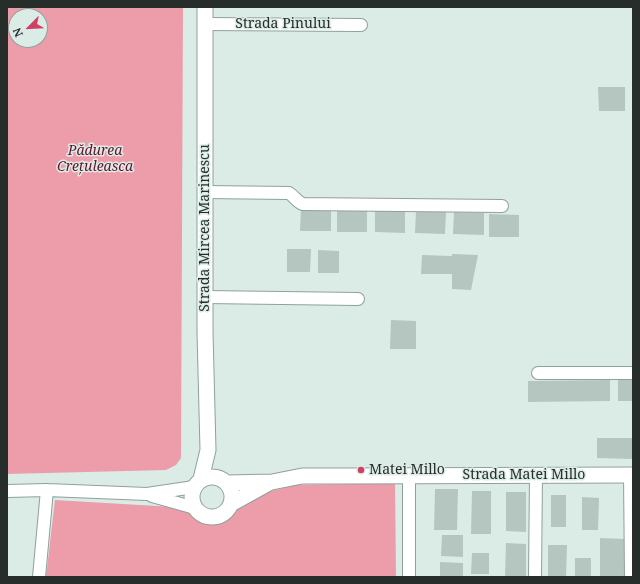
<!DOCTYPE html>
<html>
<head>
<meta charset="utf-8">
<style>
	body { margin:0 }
	#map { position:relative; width:640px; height:584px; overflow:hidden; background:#dbece7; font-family:"Noto Serif",serif }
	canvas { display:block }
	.frame { position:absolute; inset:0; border:8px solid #272d2b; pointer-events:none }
	.north { position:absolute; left:8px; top:8px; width:40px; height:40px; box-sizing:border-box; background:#dbece7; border:1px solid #93a09c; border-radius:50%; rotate:246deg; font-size:11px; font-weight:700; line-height:16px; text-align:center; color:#272d2b }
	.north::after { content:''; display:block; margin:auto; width:14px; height:18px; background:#cf4064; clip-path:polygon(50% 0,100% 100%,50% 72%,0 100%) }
</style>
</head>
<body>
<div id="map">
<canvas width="640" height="584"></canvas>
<div class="frame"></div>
<div class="north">N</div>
</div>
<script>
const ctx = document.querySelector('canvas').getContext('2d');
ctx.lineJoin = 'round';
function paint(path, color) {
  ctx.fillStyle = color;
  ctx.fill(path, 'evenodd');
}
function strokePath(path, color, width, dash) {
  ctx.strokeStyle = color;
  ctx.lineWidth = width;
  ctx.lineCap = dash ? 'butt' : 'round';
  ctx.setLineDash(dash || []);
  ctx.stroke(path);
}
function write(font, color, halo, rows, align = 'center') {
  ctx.font = font + ' "Noto Serif",serif';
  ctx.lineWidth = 3;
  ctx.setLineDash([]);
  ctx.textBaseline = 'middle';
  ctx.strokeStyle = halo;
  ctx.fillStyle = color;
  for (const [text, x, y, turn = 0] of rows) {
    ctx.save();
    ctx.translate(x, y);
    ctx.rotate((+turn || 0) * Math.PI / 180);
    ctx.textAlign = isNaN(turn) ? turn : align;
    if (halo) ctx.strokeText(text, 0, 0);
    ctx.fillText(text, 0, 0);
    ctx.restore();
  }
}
paint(new Path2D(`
	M 7,7 L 183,7 L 181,458 L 176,465 L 166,470 L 7,474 ZM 16,16 L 40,16 L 40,40 L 16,40 Z
	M 395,483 L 396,577 L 46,577 L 55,500 L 174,507 L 186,511 L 197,521 L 213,524 L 228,518 L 238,505 L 252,496 L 295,485 Z`), '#ec9da9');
paint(new Path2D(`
	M 598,87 L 625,87 L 625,111 L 599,111 Z
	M 301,209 L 331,209 L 331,231 L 300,231 Z
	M 337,210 L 367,210 L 367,232 L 337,232 Z
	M 375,210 L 405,211 L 405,233 L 375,232 Z
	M 416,211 L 446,212 L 445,234 L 415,233 Z
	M 454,212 L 484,213 L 484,235 L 453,234 Z
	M 489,214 L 519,215 L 519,237 L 489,237 Z
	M 287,249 L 311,249 L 310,272 L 287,272 Z
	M 318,250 L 339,251 L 339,273 L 318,273 Z
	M 452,254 L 478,255 L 471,290 L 452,289 L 452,274 L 421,274 L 422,255 L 452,256 Z
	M 391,320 L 416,321 L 416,349 L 390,349 Z
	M 610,380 L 610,401 L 528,402 L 528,381 Z
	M 618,380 L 633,380 L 633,401 L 618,401 Z
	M 597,438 L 633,438 L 633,459 L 597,458 Z
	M 435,489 L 458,489 L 457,530 L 434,530 Z
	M 472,491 L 491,491 L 491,534 L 471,534 Z
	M 506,492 L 526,492 L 526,532 L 506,531 Z
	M 551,495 L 566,495 L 566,527 L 551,527 Z
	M 582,497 L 599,498 L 598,530 L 582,530 Z
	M 442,535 L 463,535 L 463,557 L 441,556 Z
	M 600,538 L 625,539 L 624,577 L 600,577 Z
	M 506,543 L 526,544 L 526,577 L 505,577 Z
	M 548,545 L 567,545 L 566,577 L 548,576 Z
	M 472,553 L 489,553 L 489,574 L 471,574 Z
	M 575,558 L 591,558 L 591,577 L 575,577 Z
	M 440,562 L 463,563 L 463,577 L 440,577 Z`), '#b5c6c1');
const minor = new Path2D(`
	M 205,24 L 361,25
	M 205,192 L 289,193 C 295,197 297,202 303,204 L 502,206
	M 205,297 L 358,299
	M 538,373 L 633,373
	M 409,475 L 409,577
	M 630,475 L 631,577
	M 7,491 L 47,490 L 147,494 L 194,487
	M 152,496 L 195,508
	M 39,577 L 47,490
	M 535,577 L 536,475`);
const tertiary = new Path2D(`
	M192 497a20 20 0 1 1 40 0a20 20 0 1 1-40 0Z
	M 201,479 L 208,450 L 205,332 L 205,7
	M 227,483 L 272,482 L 302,476 L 341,476 L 633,475
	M 231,504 L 269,483`);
strokePath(minor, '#90a09b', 14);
strokePath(tertiary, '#90a09b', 17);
strokePath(minor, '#fff', 12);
strokePath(tertiary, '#fff', 15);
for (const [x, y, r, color] of [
	[361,470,4,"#cf4064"]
]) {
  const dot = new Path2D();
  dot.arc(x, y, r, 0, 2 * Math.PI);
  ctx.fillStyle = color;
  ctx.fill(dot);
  strokePath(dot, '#dbece7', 1.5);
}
write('14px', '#272d2b', '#dbece7', [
	["Strada Pinului",283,24],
	["Strada Mircea Marinescu",205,228,-90],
	["Strada Matei Millo",524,475]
]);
write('italic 14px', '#66122a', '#dbece7', [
	["Pădurea",95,151],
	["Crețuleasca",95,167]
]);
write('14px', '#272d2b', '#dbece7', [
	["Matei Millo",369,470]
], 'left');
</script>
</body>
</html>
